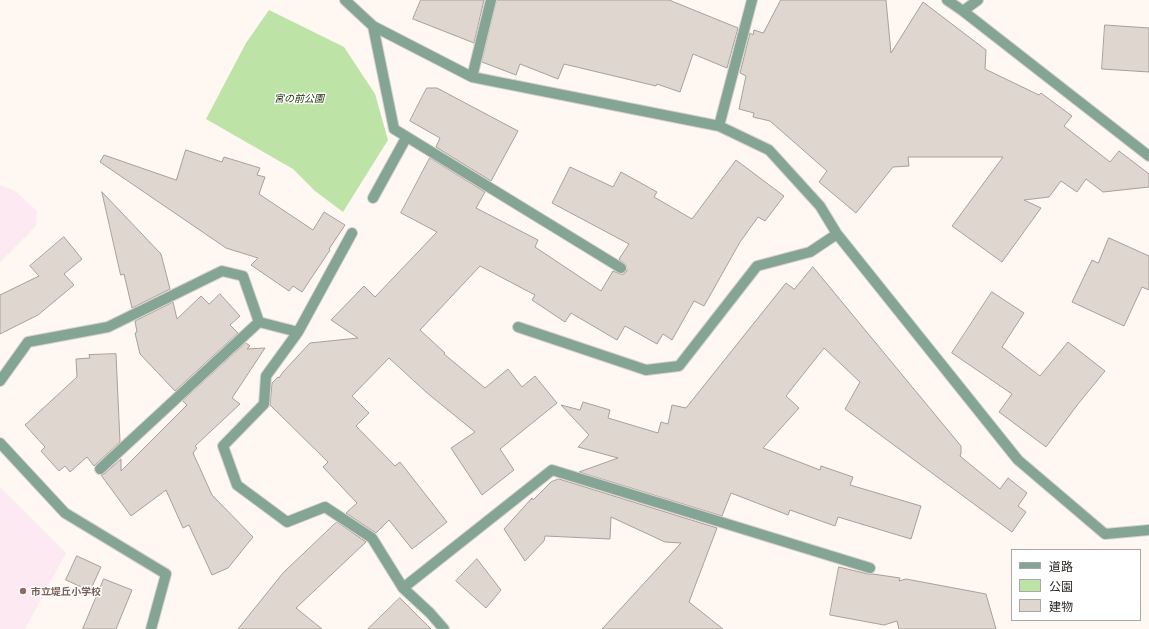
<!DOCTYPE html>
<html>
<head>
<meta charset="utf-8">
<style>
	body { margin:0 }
	#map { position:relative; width:1149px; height:629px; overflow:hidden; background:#fff7f2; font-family:Georgia,"Noto Sans JP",serif }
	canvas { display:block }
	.legend { position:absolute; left:1011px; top:549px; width:130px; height:72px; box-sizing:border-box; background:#fff; border:1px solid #a9a8a7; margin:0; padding:5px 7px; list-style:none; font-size:12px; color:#292523 }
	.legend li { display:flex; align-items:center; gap:8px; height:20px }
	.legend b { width:20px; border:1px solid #a9a8a7 }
</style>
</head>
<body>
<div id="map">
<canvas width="1149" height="629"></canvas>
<ul class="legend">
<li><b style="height:5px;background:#84a593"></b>道路</li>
<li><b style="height:11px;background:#bde3a7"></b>公園</li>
<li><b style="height:11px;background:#dfd6d0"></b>建物</li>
</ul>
</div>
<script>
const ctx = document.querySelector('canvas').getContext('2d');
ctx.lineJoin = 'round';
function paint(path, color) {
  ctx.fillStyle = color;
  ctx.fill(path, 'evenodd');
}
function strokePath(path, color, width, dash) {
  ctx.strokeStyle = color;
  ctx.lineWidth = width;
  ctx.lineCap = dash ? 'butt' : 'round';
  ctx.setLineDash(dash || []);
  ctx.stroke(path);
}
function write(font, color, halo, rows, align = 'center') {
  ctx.font = font + ' Georgia,"Noto Sans JP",serif';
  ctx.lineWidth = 3;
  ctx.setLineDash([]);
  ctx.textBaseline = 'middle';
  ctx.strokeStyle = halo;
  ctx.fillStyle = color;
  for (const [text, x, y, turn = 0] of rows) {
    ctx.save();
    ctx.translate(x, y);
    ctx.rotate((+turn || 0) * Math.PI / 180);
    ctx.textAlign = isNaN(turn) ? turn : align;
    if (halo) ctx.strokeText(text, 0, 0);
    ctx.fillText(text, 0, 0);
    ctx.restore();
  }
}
paint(new Path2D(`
	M 0,185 L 15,191 L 37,211 L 36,226 L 0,262 Z
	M 0,487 L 66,553 L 25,629 L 0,629 Z`), '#fce9f1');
paint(new Path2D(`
	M 269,10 L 344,47 L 375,94 L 388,140 L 343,212 L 315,191 L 293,169 L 206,119 L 246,43 Z`), '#bde3a7');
const building = new Path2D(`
	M 421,0 L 484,0 L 474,43 L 413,19 Z
	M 497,0 L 669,0 L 738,28 L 727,68 L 693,54 L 680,92 L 657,84 L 656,86 L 564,64 L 558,79 L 520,64 L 516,75 L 482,62 Z
	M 781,0 L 886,0 L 891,53 L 923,2 L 986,50 L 985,69 L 1039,95 L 1041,93 L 1072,116 L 1064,126 L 1110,162 L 1119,151 L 1149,174 L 1149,187 L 1103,192 L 1086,179 L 1077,192 L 1061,181 L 1049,197 L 1024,200 L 1041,208 L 1002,262 L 952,226 L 1003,157 L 908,157 L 909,166 L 893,167 L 856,213 L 819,182 L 827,171 L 770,121 L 753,117 L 754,113 L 739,109 L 746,76 L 740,73 L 750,33 L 753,35 L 754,30 L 763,33 Z
	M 1105,25 L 1149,28 L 1149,72 L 1102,69 Z
	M 427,88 L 437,88 L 518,131 L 491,181 L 436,147 L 440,138 L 410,121 Z
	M 186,150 L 222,162 L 224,157 L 260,168 L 257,175 L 265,177 L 259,194 L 313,230 L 324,212 L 345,225 L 329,249 L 330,250 L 302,292 L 293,286 L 289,291 L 251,265 L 258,258 L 226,248 L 100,162 L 104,155 L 176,180 Z
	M 430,158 L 485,192 L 476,208 L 538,240 L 535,247 L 601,291 L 613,271 L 620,274 L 624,274 L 627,271 L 626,265 L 619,259 L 629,244 L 552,203 L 570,167 L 613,187 L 621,172 L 657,192 L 654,197 L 692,219 L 736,160 L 784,196 L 765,221 L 758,217 L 740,242 L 704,306 L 694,301 L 672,340 L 663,334 L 657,344 L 625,326 L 617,340 L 571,313 L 565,322 L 532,300 L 535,295 L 480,266 L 420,330 L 445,353 L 444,354 L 485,388 L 508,369 L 522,387 L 535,376 L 557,403 L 500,449 L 514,470 L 482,495 L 451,448 L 475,432 L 426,392 L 389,358 L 352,396 L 369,413 L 356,426 L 395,466 L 400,462 L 447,522 L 412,549 L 389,520 L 376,533 L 346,513 L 357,503 L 323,467 L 328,462 L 270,405 L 272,383 L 278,377 L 279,378 L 283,372 L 310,343 L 358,338 L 331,320 L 364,286 L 375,297 L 437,232 L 401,213 Z
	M 102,192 L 161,254 L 170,289 L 132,308 L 124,274 L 121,275 Z
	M 64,237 L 82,259 L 64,274 L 74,285 L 38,315 L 0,334 L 0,295 L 39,276 L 30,266 Z
	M 1109,238 L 1149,256 L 1149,290 L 1142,287 L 1124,326 L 1072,302 L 1092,260 L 1098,263 Z
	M 813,267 L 961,446 L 961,453 L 960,456 L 1000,489 L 1008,478 L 1027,493 L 1018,506 L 1026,512 L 1012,532 L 845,409 L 860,382 L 824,348 L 786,396 L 799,408 L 763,448 L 820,470 L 821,466 L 853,477 L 850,485 L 921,506 L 911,539 L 838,517 L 835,526 L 790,510 L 788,515 L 731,493 L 722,516 L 579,472 L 618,458 L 578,447 L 589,435 L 561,405 L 580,410 L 583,402 L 610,410 L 608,418 L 658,433 L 661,422 L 668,424 L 672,405 L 686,408 L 786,283 L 794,289 Z
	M 992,292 L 1024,313 L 1002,347 L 1040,376 L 1068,342 L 1105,371 L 1078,404 L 1046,447 L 999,412 L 1012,394 L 952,353 Z
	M 220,294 L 240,316 L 230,325 L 238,333 L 175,391 L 140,354 L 135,333 L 137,332 L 135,321 L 173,302 L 177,319 L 201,296 L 209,304 Z
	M 246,343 L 250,346 L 247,349 L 265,348 L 232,398 L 240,404 L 195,446 L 197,448 L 193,453 L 212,495 L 253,537 L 228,568 L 212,575 L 189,525 L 183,528 L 166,490 L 131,516 L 101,475 L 104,474 L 121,459 L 121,471 L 187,405 L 183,401 Z
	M 116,354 L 120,442 L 94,466 L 87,457 L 70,472 L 65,466 L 59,471 L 41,451 L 45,447 L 25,425 L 77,377 L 76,359 L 90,358 L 89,355 Z
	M 559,479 L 717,528 L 689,602 L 723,629 L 602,629 L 681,543 L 665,542 L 611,517 L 610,539 L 545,536 L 544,541 L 525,561 L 504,529 L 532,498 L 533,500 L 551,482 Z
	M 337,522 L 366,542 L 296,608 L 322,629 L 238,629 L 283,573 Z
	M 77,556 L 101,567 L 90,591 L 66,580 Z
	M 477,559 L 501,590 L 486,608 L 456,581 Z
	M 839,567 L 868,574 L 873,574 L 900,578 L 899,581 L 906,579 L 986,594 L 996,629 L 899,629 L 897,621 L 884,625 L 830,615 Z
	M 104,579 L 132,590 L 116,629 L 83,629 Z
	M 400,598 L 431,629 L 368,629 Z`);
paint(building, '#dfd6d0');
strokePath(building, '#a89f99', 1);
const minor = new Path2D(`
	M 345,0 L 373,26 L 394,129 L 621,268
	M 947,0 L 963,11 L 1149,156
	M 963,11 L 978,0
	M 373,26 L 472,77 L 719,126 L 769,150 L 820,206 L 837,234 L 1018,460 L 1105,534 L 1149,530
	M 472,77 L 491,0
	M 719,126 L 752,0
	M 373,198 L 406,138
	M 518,327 L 646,370 L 679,366 L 757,266 L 810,252 L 837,234
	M 298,332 L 266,376 L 264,404 L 223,446 L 237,485 L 287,522 L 325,507 L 372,538 L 403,588 L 430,613 L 444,629
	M 0,381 L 28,342 L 108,327 L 222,271 L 243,276 L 259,322 L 298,332 L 352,233
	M 0,443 L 65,513 L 166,574 L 151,629
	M 100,469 L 259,322
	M 403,588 L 552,470 L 870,568`);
strokePath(minor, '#d8d1cd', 12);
strokePath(minor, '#84a593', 10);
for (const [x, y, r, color] of [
	[23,591,4,"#8d6e63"]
]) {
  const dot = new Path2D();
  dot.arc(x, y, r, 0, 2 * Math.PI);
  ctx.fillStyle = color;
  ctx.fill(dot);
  strokePath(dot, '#fff', 1.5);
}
write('italic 10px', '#193203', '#fff', [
	["宮の前公園",299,98]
]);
write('bold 10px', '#785e54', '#fff', [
	["市立堤丘小学校",31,591]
], 'left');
</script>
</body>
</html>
